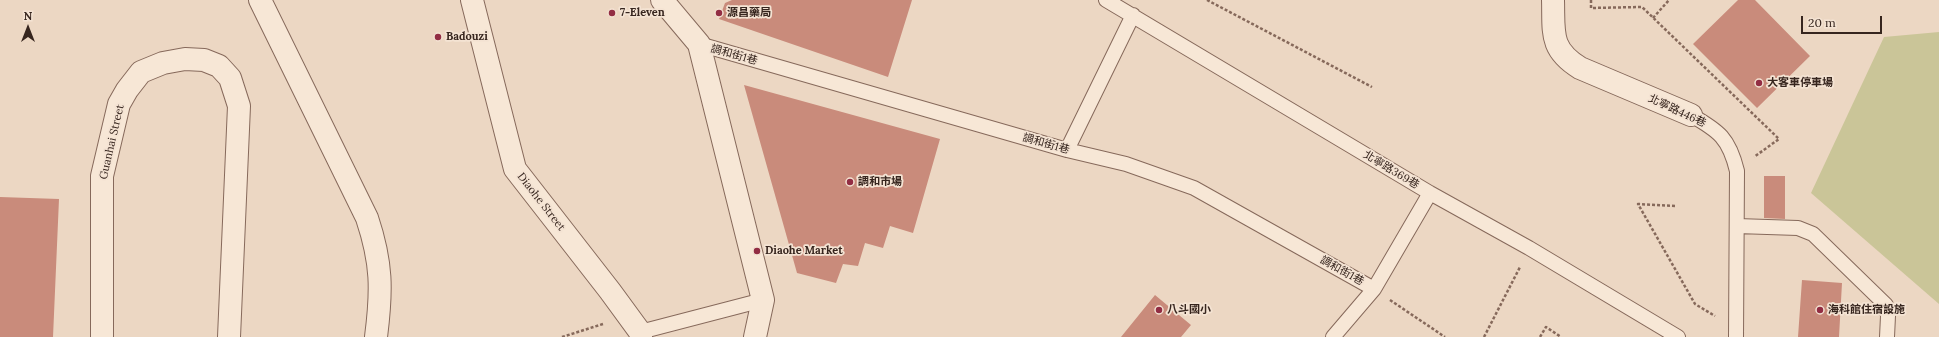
<!DOCTYPE html>
<html>
<head>
<meta charset="utf-8">
<style>
	body { margin:0 }
	#map { position:relative; width:1939px; height:337px; overflow:hidden; background:#ecd7c3; font-family:Lora,serif }
	canvas { display:block }
	.north { position:absolute; left:8px; top:8px; width:40px; height:40px; -webkit-text-stroke:3px #f4e3d3; paint-order:stroke; rotate:0deg; font-size:11px; font-weight:700; line-height:16px; text-align:center; color:#36251e }
	.north::after { content:''; display:block; margin:auto; width:14px; height:18px; background:#36251e; clip-path:polygon(50% 0,100% 100%,50% 72%,0 100%) }
	.scale { position:absolute; left:1801px; top:16px; width:81px; height:18px; box-sizing:border-box; border:2px solid #36251e; border-top:0; padding-left:5px; font-size:12px; line-height:14px; white-space:nowrap; color:#36251e; -webkit-text-stroke:3px #f4e3d3; paint-order:stroke }
</style>
</head>
<body>
<div id="map">
<canvas width="1939" height="337"></canvas>
<div class="north">N</div>
<div class="scale">20 m</div>
</div>
<script>
const ctx = document.querySelector('canvas').getContext('2d');
ctx.lineJoin = 'round';
function paint(path, color) {
  ctx.fillStyle = color;
  ctx.fill(path, 'evenodd');
}
function strokePath(path, color, width, dash) {
  ctx.strokeStyle = color;
  ctx.lineWidth = width;
  ctx.lineCap = dash ? 'butt' : 'round';
  ctx.setLineDash(dash || []);
  ctx.stroke(path);
}
function write(font, color, halo, rows, align = 'center') {
  ctx.font = font + ' Lora,"Noto Sans TC",serif';
  ctx.lineWidth = 3.5;
  ctx.setLineDash([]);
  ctx.textBaseline = 'middle';
  ctx.strokeStyle = halo;
  ctx.fillStyle = color;
  for (const [text, x, y, turn = 0] of rows) {
    ctx.save();
    ctx.translate(x, y);
    ctx.rotate((+turn || 0) * Math.PI / 180);
    ctx.textAlign = isNaN(turn) ? turn : align;
    if (halo) ctx.strokeText(text, 0, 0);
    ctx.fillText(text, 0, 0);
    ctx.restore();
  }
}
paint(new Path2D(`
	M 1939,32 L 1939,304 L 1811,193 L 1884,37 Z`), '#cac598');
paint(new Path2D(`
	M 732,0 L 912,0 L 888,77 L 719,19 L 725,3 Z
	M 1738,0 L 1755,0 L 1810,56 L 1757,108 L 1693,44 Z
	M 744,85 L 940,139 L 913,233 L 890,226 L 883,248 L 865,243 L 858,266 L 843,264 L 836,283 L 797,273 Z
	M 1764,176 L 1785,176 L 1785,219 L 1764,218 Z
	M 0,197 L 59,199 L 53,337 L 0,337 Z
	M 1802,280 L 1842,283 L 1839,337 L 1798,337 Z
	M 1155,295 L 1191,325 L 1181,337 L 1121,337 Z`), '#c98b7b');
const service = new Path2D(`
	M 1106,0 L 1430,193 L 1529,248 L 1678,337
	M 699,44 L 1067,150 L 1126,164 L 1194,188 L 1374,289
	M 1691,115 C 1719,131 1729,138 1737,171 L 1736,337
	M 1067,150 L 1133,15
	M 1737,226 L 1798,228 L 1813,234 L 1886,305 L 1888,316 L 1887,337
	M 640,332 L 763,300
	M 1333,337 L 1374,289 L 1430,193`);
const minor = new Path2D(`
	M 260,0 L 367,218 C 382,263 382,290 376,337
	M 472,0 L 515,169 L 610,291 L 640,332 L 641,337
	M 662,0 L 699,44 L 763,300 L 755,337
	M 1553,0 C 1554,32 1549,49 1580,68 L 1691,115
	M 102,337 L 102,176 L 119,104 L 127,90 L 141,72 L 163,63 L 185,59 L 204,60 L 219,66 L 230,78 L 239,106 L 229,337`);
strokePath(service, '#86695b', 16);
strokePath(minor, '#86695b', 24);
strokePath(new Path2D(`
	M 1207,0 L 1372,87
	M 1591,0 L 1591,8 L 1642,7 L 1779,139 L 1754,157
	M 1653,18 L 1669,0
	M 1675,206 L 1638,204 L 1695,304 L 1715,316
	M 1390,300 L 1445,337
	M 562,337 L 603,324
	M 1484,337 L 1520,267
	M 1540,337 L 1546,327 L 1561,337`), '#86695b', 2.5, [3, 2]);
strokePath(service, '#f7e7d6', 14);
strokePath(minor, '#f7e7d6', 22);
for (const [x, y, r, color] of [
	[612,13,4,"#922d43"],
	[719,13,4,"#922d43"],
	[438,37,4,"#922d43"],
	[1759,83,4,"#922d43"],
	[850,182,4,"#922d43"],
	[757,251,4,"#922d43"],
	[1159,310,4,"#922d43"],
	[1820,310,4,"#922d43"]
]) {
  const dot = new Path2D();
  dot.arc(x, y, r, 0, 2 * Math.PI);
  ctx.fillStyle = color;
  ctx.fill(dot);
  strokePath(dot, '#f4e3d3', 1.5);
}
write('bold 11px', '#36251e', '#f4e3d3', [
	["7-Eleven",620,13],
	["源昌藥局",727,13],
	["Badouzi",446,37],
	["大客車停車場",1767,83],
	["調和市場",858,182],
	["Diaohe Market",765,251],
	["八斗國小",1167,310],
	["海科館住宿設施",1828,310]
], 'left');
write('11px', '#36251e', '#f4e3d3', [
	["調和街1巷",734,55,16],
	["北寧路446巷",1677,111,25],
	["Guanhai Street",112,142,-77],
	["調和街1巷",1046,144,16],
	["北寧路369巷",1391,170,31],
	["Diaohe Street",541,202,52],
	["調和街1巷",1342,271,29]
]);
</script>
</body>
</html>
